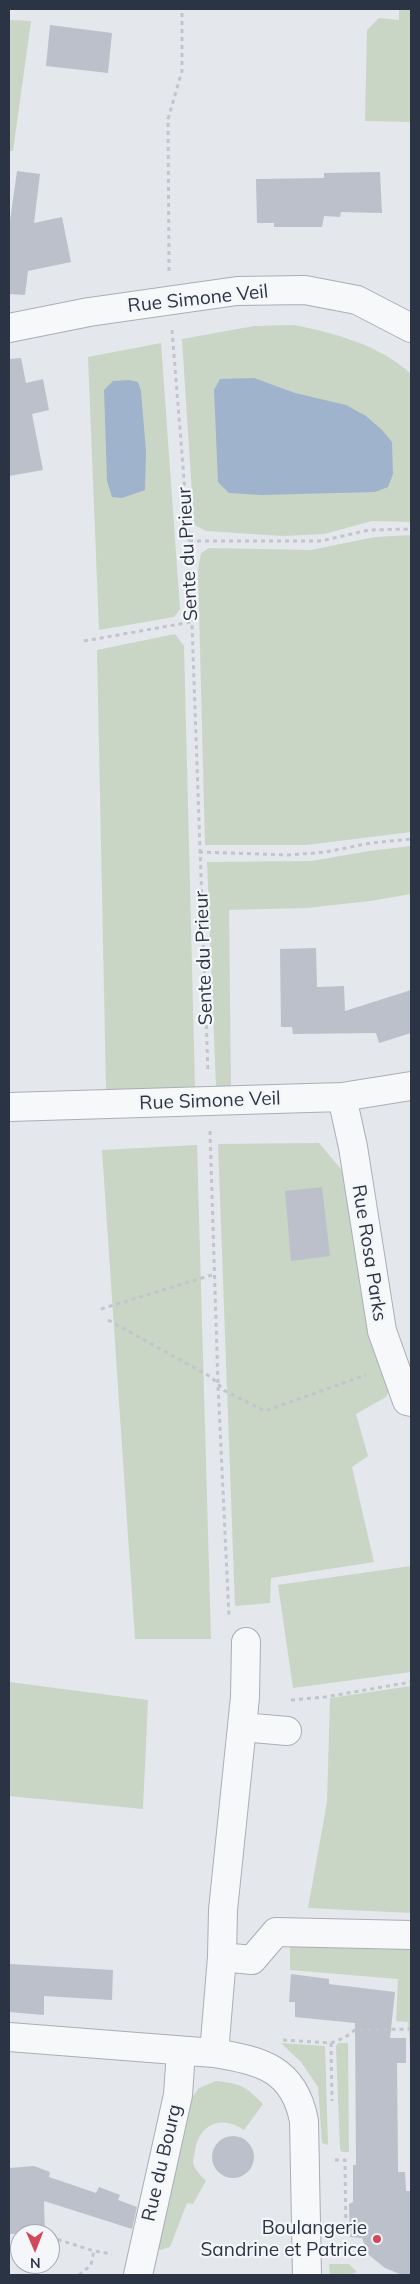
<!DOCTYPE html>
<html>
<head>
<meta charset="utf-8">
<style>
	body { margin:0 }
	#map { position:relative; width:420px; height:2284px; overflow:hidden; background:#e4e7ec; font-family:Mulish,sans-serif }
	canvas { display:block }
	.frame { position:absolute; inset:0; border:10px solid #2b3445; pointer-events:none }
	.north { position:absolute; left:10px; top:2224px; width:50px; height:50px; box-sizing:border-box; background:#f4f6f9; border:1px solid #a4a8b1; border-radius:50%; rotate:179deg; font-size:14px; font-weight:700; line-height:20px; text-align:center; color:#2b3445 }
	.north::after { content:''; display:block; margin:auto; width:18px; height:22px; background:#d1495b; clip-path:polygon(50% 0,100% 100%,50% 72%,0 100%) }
</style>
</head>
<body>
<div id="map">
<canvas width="420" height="2284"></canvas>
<div class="frame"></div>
<div class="north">N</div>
</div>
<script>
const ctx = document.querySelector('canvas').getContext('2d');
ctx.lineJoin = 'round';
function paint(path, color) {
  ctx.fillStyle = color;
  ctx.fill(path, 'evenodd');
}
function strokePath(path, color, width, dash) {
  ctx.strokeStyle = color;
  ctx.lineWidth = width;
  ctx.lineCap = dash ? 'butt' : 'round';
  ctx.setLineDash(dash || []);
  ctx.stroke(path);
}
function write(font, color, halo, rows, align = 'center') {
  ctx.font = font + ' Mulish,sans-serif';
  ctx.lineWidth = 4.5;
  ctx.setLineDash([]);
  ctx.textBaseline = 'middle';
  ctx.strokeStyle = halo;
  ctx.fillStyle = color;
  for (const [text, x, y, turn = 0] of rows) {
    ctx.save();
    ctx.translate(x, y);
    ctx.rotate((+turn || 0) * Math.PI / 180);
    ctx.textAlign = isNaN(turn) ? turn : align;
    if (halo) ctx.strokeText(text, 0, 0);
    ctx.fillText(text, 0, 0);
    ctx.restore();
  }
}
paint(new Path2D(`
	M 399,9 L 411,9 L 411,122 L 365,121 L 367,30 L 379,18 L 399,20 Z
	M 9,20 L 31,21 L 13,151 L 9,151 Z
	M 294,325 C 334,333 380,345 411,374 L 411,522 L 372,521 L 324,534 L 282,536 L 206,531 L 194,525 L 182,339 L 254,326 Z
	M 161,343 L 180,609 L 174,617 L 99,630 L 88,357 Z
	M 411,535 L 411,832 L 306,845 L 205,845 L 198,570 L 201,553 L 209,548 L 311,550 L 375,537 Z
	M 175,634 L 184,646 L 195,1087 L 106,1090 L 97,650 Z
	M 411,846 L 411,894 L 370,901 L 307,908 L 229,910 L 231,1086 L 216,1086 L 207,862 L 312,861 L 369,851 Z
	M 319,1143 L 346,1175 L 360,1288 L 390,1389 L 386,1397 L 356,1414 L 368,1456 L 352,1467 L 374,1562 L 271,1578 L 270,1603 L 235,1606 L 218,1144 Z
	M 197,1145 L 211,1639 L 135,1639 L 102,1150 Z
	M 411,1566 L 411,1672 L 293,1688 L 278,1585 Z
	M 9,1682 L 148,1700 L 143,1809 L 9,1796 Z
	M 411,1686 L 411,1913 L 308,1908 L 327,1802 L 330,1698 Z
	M 296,1942 L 411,1944 L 411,2063 L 408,2022 L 396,2021 L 398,1979 L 290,1970 L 290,1948 Z
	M 281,2043 L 325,2046 L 328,2145 L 322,2143 L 318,2087 L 301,2062 Z
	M 338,2043 L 348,2043 L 349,2152 L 342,2152 L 340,2149 L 336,2046 Z
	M 216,2081 C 242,2084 245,2086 263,2104 L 244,2130 C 222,2115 200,2123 195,2150 C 195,2153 193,2159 193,2162 C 194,2169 201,2176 206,2181 L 193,2204 L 187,2203 L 170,2247 L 160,2250 L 155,2245 L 184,2132 L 190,2100 L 199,2088 Z
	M 329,2264 L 349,2264 L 357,2272 L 349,2275 L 330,2275 Z`), '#c9d6c5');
paint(new Path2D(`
	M 254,378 L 295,393 L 346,405 L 366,416 L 382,430 L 392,442 L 393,474 L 388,487 L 375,492 L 261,495 L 229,493 L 218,482 L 214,390 L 220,379 Z
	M 129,380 L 138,382 L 141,391 L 146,451 L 145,490 L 122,498 L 112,497 L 107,481 L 104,390 L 113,381 Z`), '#9fb4cc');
paint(new Path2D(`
	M 50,25 L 112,33 L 108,73 L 46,66 Z
	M 17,171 L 40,174 L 34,223 L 62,217 L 71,262 L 28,271 L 25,295 L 9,294 L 9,228 Z
	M 380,172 L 382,213 L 341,212 L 340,217 L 324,216 L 322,227 L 274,227 L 274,223 L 257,223 L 256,179 L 324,178 L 324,173 Z
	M 21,358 L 26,383 L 43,379 L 49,410 L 32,414 L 43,470 L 9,476 L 9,359 Z
	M 316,948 L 317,987 L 344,986 L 345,1011 L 411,990 L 411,1033 L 379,1043 L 376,1033 L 293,1034 L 292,1027 L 281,1027 L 280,949 Z
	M 322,1187 L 330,1256 L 291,1261 L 285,1191 Z
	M 10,1964 L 113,1970 L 112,2000 L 44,1996 L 44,2015 L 9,2012 Z
	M 291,1974 L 329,1979 L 329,1984 L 395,1992 L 390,2038 L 406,2038 L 406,2063 L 397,2063 L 398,2165 L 398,2172 L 405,2172 L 406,2191 L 411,2191 L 411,2275 L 402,2275 L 385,2268 L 369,2255 L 362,2238 L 350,2237 L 349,2204 L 353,2202 L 353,2165 L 356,2165 L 355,2023 L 295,2017 L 295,2002 L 289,2002 Z
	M212 2157a21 21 0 1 1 42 0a21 21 0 1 1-42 0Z
	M 34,2166 L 50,2172 L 49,2177 L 96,2193 L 99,2187 L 120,2195 L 118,2200 L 137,2207 L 132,2229 L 44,2201 L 45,2234 L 9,2234 L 10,2168 Z`), '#bbc0ca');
const minor = new Path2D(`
	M 9,328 L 89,312 L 237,291 L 305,290 L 357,300 L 411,328
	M 342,1097 L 353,1147 L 382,1331 L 407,1401 L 411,1402
	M 9,1107 L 342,1097 L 411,1086
	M 242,1727 L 287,1731
	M 222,1957 L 252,1960 L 276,1932 L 411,1935
	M 9,2037 L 214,2053 C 261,2061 294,2068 304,2121 L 307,2275
	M 214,2053 L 222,1957 L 223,1910 L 245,1697 L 246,1642
	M 138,2275 L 178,2095 L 181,2051`);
strokePath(minor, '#a9aeb7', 30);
strokePath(new Path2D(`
	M 169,271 L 168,119 L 182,71 L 182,9
	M 172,330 L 189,541 L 208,1072
	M 189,541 L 321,541 L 369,530 L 411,529
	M 84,641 L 191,622
	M 199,852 L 289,855 L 326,852 L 371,843 L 411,839
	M 210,1131 L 218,1385 L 229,1617
	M 101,1309 L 215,1274
	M 108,1320 L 211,1377 L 225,1391 L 265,1411 L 366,1375
	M 291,1700 L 325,1697 L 411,1682
	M 283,2040 L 331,2043 L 332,2101
	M 331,2043 L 344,2038 L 355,2030 L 411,2029
	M 335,2160 L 345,2160 L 346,2238
	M 50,2237 L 94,2251 L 112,2254
	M 79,2275 L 91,2265 L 94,2251`), '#c2c5cb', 3, [4, 4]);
strokePath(minor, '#f7f8fa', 28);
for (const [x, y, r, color] of [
	[377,2239,5,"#d1495b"]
]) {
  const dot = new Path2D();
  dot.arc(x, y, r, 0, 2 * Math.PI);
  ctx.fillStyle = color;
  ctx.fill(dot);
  strokePath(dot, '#f4f6f9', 2);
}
write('19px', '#2b3445', '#f4f6f9', [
	["Rue Simone Veil",198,299,-6],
	["Sente du Prieur",188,554,-93],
	["Sente du Prieur",204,958,-92],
	["Rue Simone Veil",210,1101,-2],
	["Rue Rosa Parks",369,1253,81],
	["Rue du Bourg",162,2163,-77]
]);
write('19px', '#2b3445', '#f4f6f9', [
	["Boulangerie",367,2228],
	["Sandrine et Patrice",367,2250]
], 'right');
</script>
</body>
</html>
